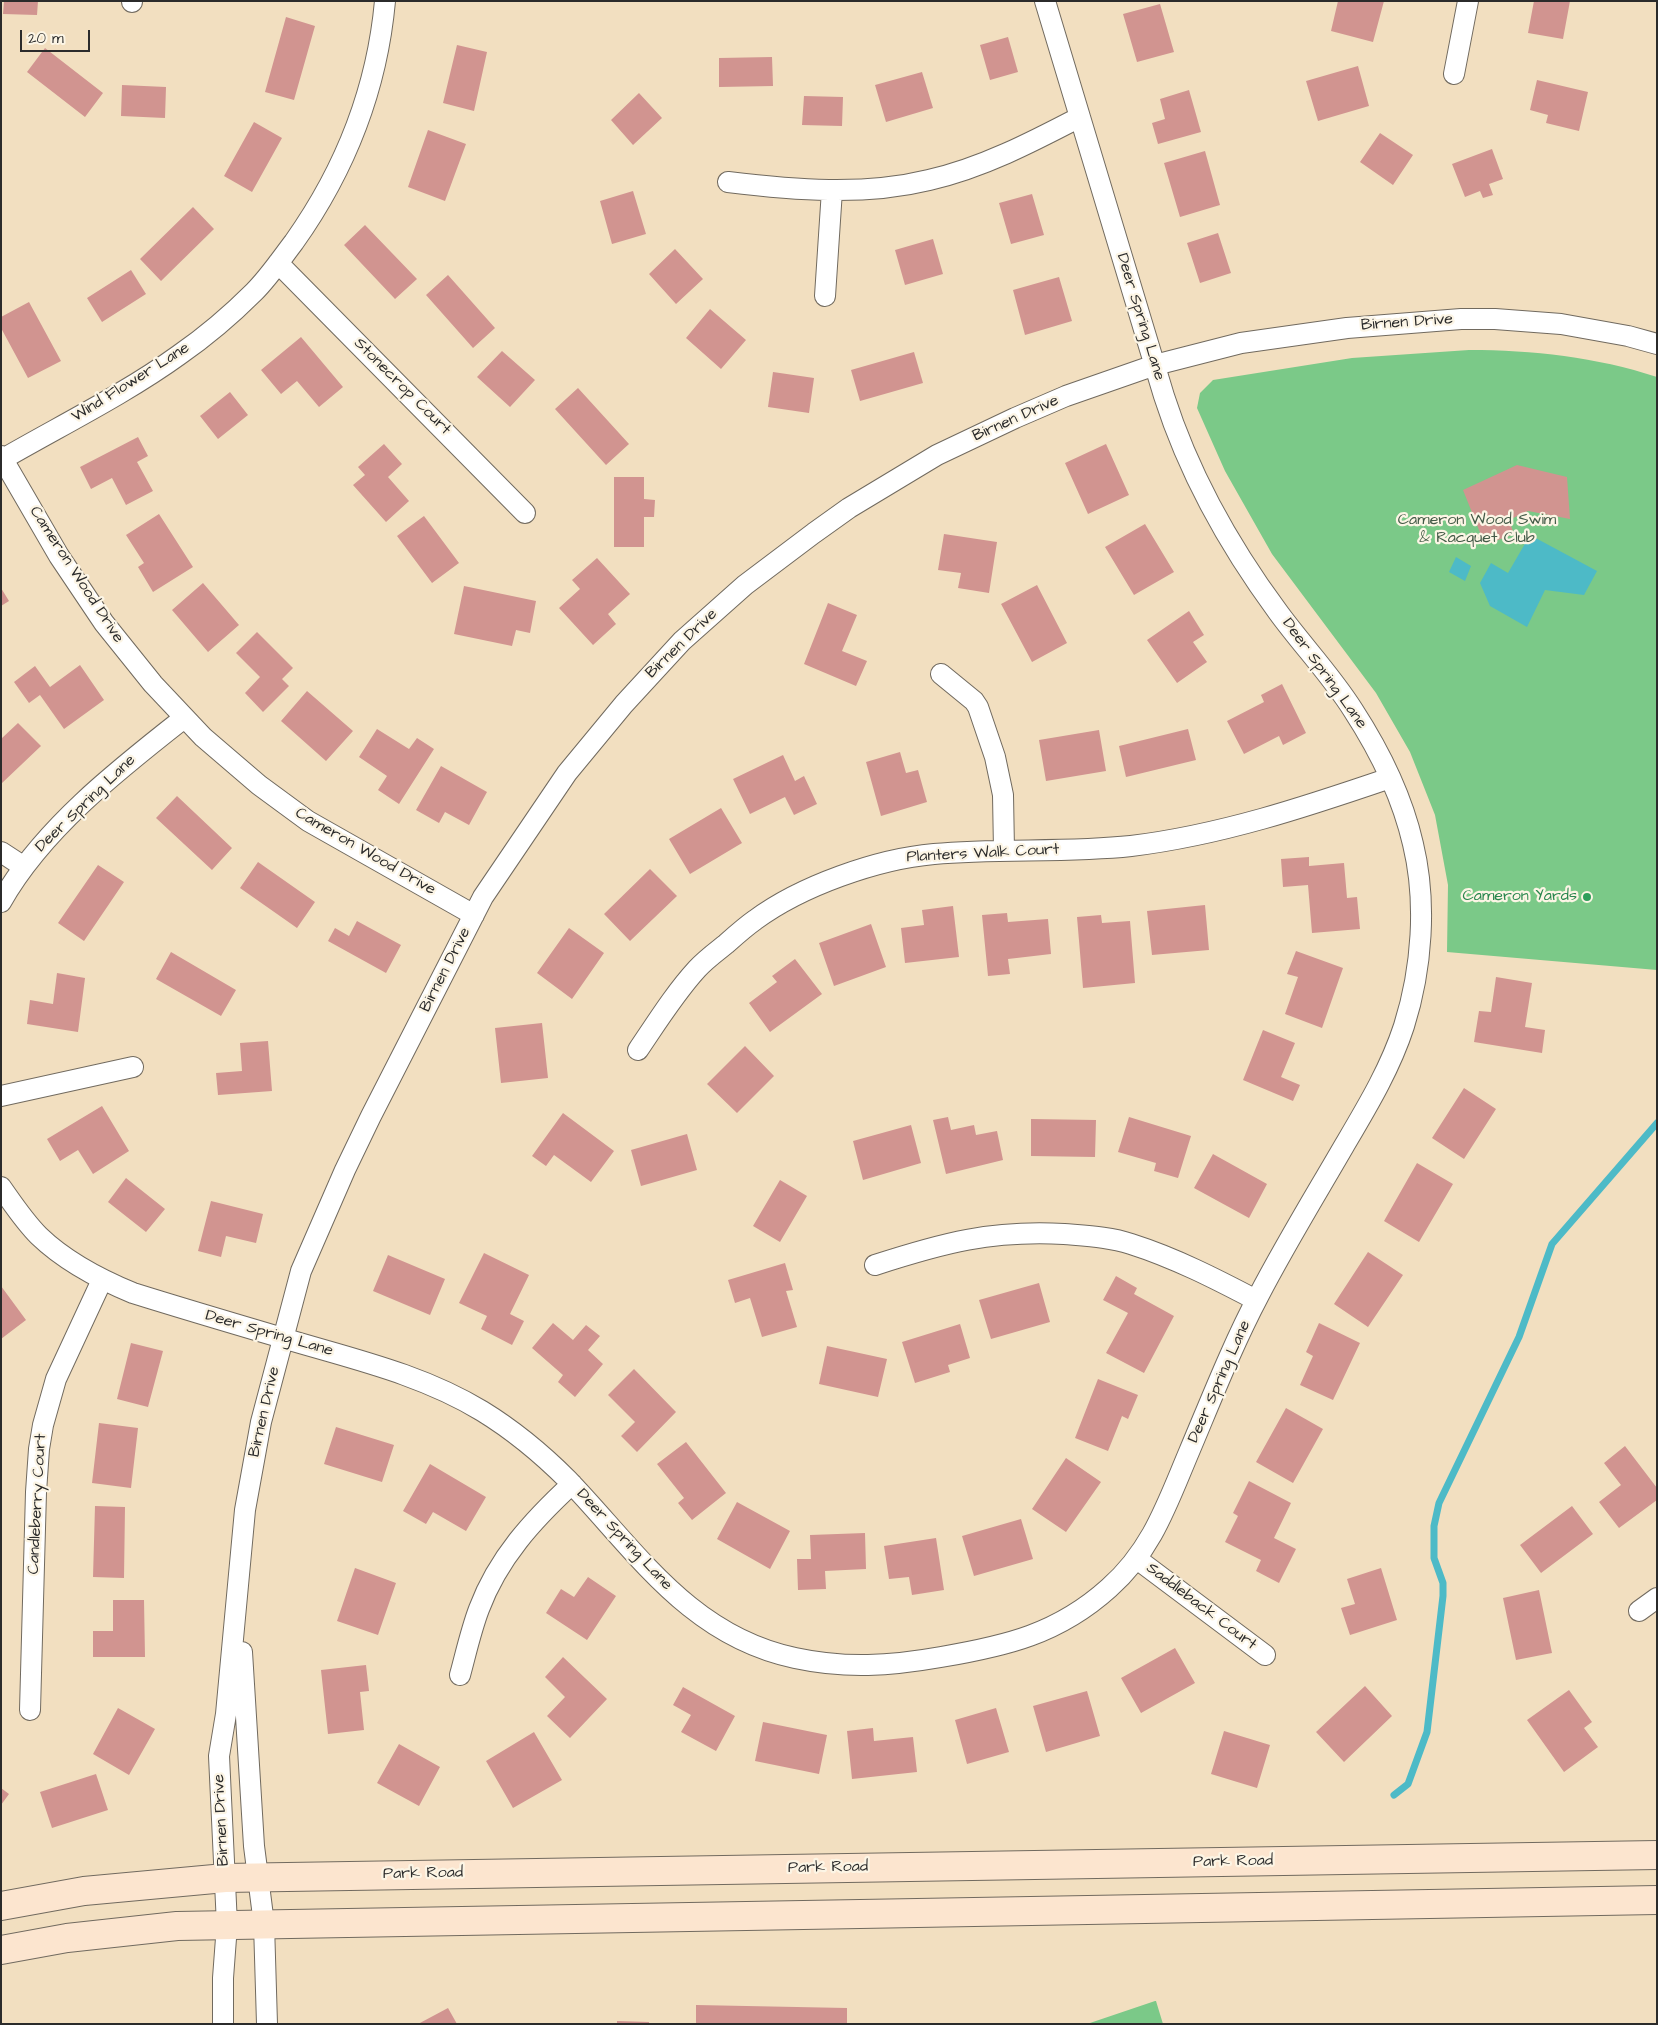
<!DOCTYPE html>
<html>
<head>
<meta charset="utf-8">
<style>
	body { margin:0 }
	#map { position:relative; width:1658px; height:2025px; overflow:hidden; background:#f2dfc0; font-family:"Architects Daughter",sans-serif }
	canvas { display:block }
	.frame { position:absolute; inset:0; border:2px solid #2b2b2b; pointer-events:none }
	.scale { position:absolute; left:20px; top:30px; width:70px; height:22px; box-sizing:border-box; border:2px solid #2b2b2b; border-top:0; padding-left:6px; font-size:15px; line-height:18px; white-space:nowrap; color:#2b2b2b; -webkit-text-stroke:4px #fcf5e5; paint-order:stroke }
</style>
</head>
<body>
<div id="map">
<canvas width="1658" height="2025"></canvas>
<div class="frame"></div>
<div class="scale">20 m</div>
</div>
<script>
const ctx = document.querySelector('canvas').getContext('2d');
ctx.lineJoin = 'round';
function paint(path, color) {
  ctx.fillStyle = color;
  ctx.fill(path, 'evenodd');
}
function strokePath(path, color, width, dash) {
  ctx.strokeStyle = color;
  ctx.lineWidth = width;
  ctx.lineCap = dash ? 'butt' : 'round';
  ctx.setLineDash(dash || []);
  ctx.stroke(path);
}
function write(font, color, halo, rows, align = 'center') {
  ctx.font = font + ' "Architects Daughter",sans-serif';
  ctx.lineWidth = 4.5;
  ctx.setLineDash([]);
  ctx.textBaseline = 'middle';
  ctx.strokeStyle = halo;
  ctx.fillStyle = color;
  for (const [text, x, y, turn = 0] of rows) {
    ctx.save();
    ctx.translate(x, y);
    ctx.rotate((+turn || 0) * Math.PI / 180);
    ctx.textAlign = isNaN(turn) ? turn : align;
    if (halo) ctx.strokeText(text, 0, 0);
    ctx.fillText(text, 0, 0);
    ctx.restore();
  }
}
paint(new Path2D(`
	M 1469,350 C 1533,350 1596,357 1657,377 L 1657,970 L 1447,952 L 1448,885 L 1435,815 L 1410,752 L 1376,693 L 1272,554 L 1225,471 L 1197,408 L 1200,393 L 1213,380 L 1352,358 Z
	M 1156,2001 L 1163,2024 L 1087,2024 L 1155,2001 Z`), '#7bc988');
paint(new Path2D(`
	M 1530,535 L 1597,571 L 1584,595 L 1545,590 L 1527,627 L 1490,606 L 1480,583 L 1491,563 L 1508,573 Z
	M 1456,557 L 1471,566 L 1465,581 L 1449,572 Z`), '#4dbac7');
strokePath(new Path2D(`
	M 1394,1795 L 1408,1784 L 1427,1732 L 1443,1596 L 1443,1583 L 1434,1558 L 1434,1526 L 1439,1503 L 1519,1337 L 1552,1244 L 1657,1123`), '#4dbac7', 7);
paint(new Path2D(`
	M 4,1 L 38,1 L 37,15 L 3,14 Z
	M 1338,1 L 1384,1 L 1373,42 L 1331,31 Z
	M 1534,1 L 1570,1 L 1563,39 L 1528,33 Z
	M 1160,4 L 1174,52 L 1137,62 L 1123,14 Z
	M 286,17 L 315,26 L 294,100 L 265,92 Z
	M 1008,37 L 1018,72 L 990,80 L 980,45 Z
	M 457,45 L 487,52 L 474,111 L 443,103 Z
	M 45,48 L 103,93 L 85,117 L 27,72 Z
	M 772,57 L 773,86 L 719,87 L 719,58 Z
	M 1358,66 L 1369,106 L 1318,121 L 1306,81 Z
	M 922,72 L 933,108 L 886,122 L 875,85 Z
	M 1537,80 L 1588,92 L 1579,131 L 1546,123 L 1548,115 L 1530,110 Z
	M 122,85 L 166,87 L 165,118 L 121,116 Z
	M 1189,90 L 1201,132 L 1158,144 L 1152,123 L 1165,119 L 1160,99 Z
	M 639,93 L 662,118 L 633,145 L 611,120 Z
	M 804,96 L 843,97 L 842,126 L 802,125 Z
	M 254,122 L 282,138 L 252,192 L 224,176 Z
	M 428,130 L 466,144 L 445,201 L 408,187 Z
	M 1380,133 L 1413,155 L 1393,185 L 1360,162 Z
	M 1492,149 L 1503,179 L 1489,184 L 1493,195 L 1483,198 L 1480,191 L 1465,197 L 1452,164 Z
	M 1205,151 L 1220,205 L 1180,217 L 1164,163 Z
	M 633,191 L 646,234 L 612,244 L 600,201 Z
	M 1032,194 L 1044,235 L 1011,244 L 999,203 Z
	M 193,207 L 214,229 L 161,281 L 140,259 Z
	M 365,225 L 417,279 L 395,299 L 344,245 Z
	M 1218,233 L 1231,273 L 1200,283 L 1187,243 Z
	M 933,239 L 943,274 L 905,285 L 895,250 Z
	M 675,249 L 703,279 L 676,304 L 649,274 Z
	M 131,270 L 146,294 L 102,322 L 87,298 Z
	M 448,275 L 495,328 L 473,348 L 426,295 Z
	M 1059,277 L 1072,321 L 1025,335 L 1013,290 Z
	M 29,302 L 61,361 L 28,378 L 1,328 L 1,317 Z
	M 710,309 L 746,340 L 721,369 L 686,338 Z
	M 301,337 L 343,387 L 319,407 L 297,381 L 281,394 L 261,370 Z
	M 502,351 L 535,380 L 510,407 L 477,377 Z
	M 914,352 L 923,383 L 860,401 L 851,370 Z
	M 773,372 L 814,378 L 809,413 L 768,407 Z
	M 578,388 L 629,444 L 606,465 L 555,409 Z
	M 230,392 L 248,415 L 218,439 L 200,416 Z
	M 138,437 L 148,456 L 137,462 L 153,491 L 126,505 L 112,478 L 91,489 L 80,467 Z
	M 384,444 L 402,464 L 388,477 L 409,501 L 386,522 L 353,485 L 365,475 L 358,467 Z
	M 1106,444 L 1129,495 L 1088,514 L 1065,463 Z
	M 1517,465 L 1567,477 L 1570,519 L 1528,511 L 1509,520 L 1514,534 L 1485,545 L 1463,490 Z
	M 614,477 L 644,477 L 644,499 L 655,500 L 654,517 L 644,517 L 644,547 L 614,547 Z
	M 159,514 L 193,567 L 153,592 L 138,567 L 144,563 L 126,535 Z
	M 424,516 L 459,563 L 432,583 L 397,536 Z
	M 1145,524 L 1174,572 L 1134,595 L 1105,547 Z
	M 944,534 L 997,542 L 989,593 L 958,588 L 961,573 L 938,570 Z
	M 597,558 L 630,594 L 608,614 L 616,624 L 593,645 L 559,608 L 580,589 L 572,580 Z
	M 203,583 L 239,625 L 208,652 L 172,610 Z
	M 1037,585 L 1067,643 L 1032,662 L 1001,604 Z
	M 464,586 L 536,601 L 530,633 L 516,630 L 512,646 L 454,634 Z
	M 1,588 L 9,601 L 1,606 Z
	M 828,603 L 857,615 L 842,651 L 867,661 L 856,686 L 804,664 Z
	M 1189,611 L 1204,635 L 1193,642 L 1207,662 L 1177,683 L 1147,640 Z
	M 257,632 L 293,668 L 282,679 L 289,686 L 263,712 L 245,693 L 260,677 L 236,653 Z
	M 80,665 L 104,700 L 64,729 L 40,695 L 29,703 L 14,682 L 35,666 L 50,687 Z
	M 1282,684 L 1306,733 L 1283,745 L 1279,736 L 1244,754 L 1227,721 L 1264,702 L 1261,695 Z
	M 307,691 L 353,731 L 326,761 L 281,721 Z
	M 18,723 L 41,746 L 1,784 L 1,739 Z
	M 377,729 L 409,749 L 417,738 L 434,749 L 399,804 L 378,790 L 387,776 L 359,757 Z
	M 1188,729 L 1196,760 L 1126,777 L 1119,746 Z
	M 1099,730 L 1106,771 L 1046,781 L 1039,740 Z
	M 900,752 L 906,773 L 918,770 L 927,802 L 881,816 L 866,762 Z
	M 783,755 L 795,781 L 804,776 L 817,804 L 794,815 L 785,797 L 750,814 L 733,779 Z
	M 441,766 L 487,792 L 469,825 L 445,812 L 439,823 L 416,810 Z
	M 177,796 L 232,848 L 212,870 L 156,818 Z
	M 721,808 L 742,843 L 690,874 L 669,839 Z
	M 1309,857 L 1309,866 L 1344,863 L 1347,898 L 1357,897 L 1360,929 L 1312,933 L 1308,885 L 1283,887 L 1281,859 Z
	M 258,862 L 315,902 L 297,928 L 240,888 Z
	M 98,865 L 124,882 L 84,941 L 58,923 Z
	M 650,869 L 677,896 L 630,941 L 604,914 Z
	M 1205,905 L 1209,950 L 1152,955 L 1147,911 Z
	M 953,906 L 959,957 L 905,963 L 901,928 L 924,925 L 922,910 Z
	M 1007,913 L 1008,922 L 1048,919 L 1051,954 L 1008,959 L 1010,974 L 988,976 L 982,915 Z
	M 1101,915 L 1102,923 L 1130,921 L 1135,983 L 1083,988 L 1077,917 Z
	M 357,921 L 401,945 L 386,973 L 328,941 L 335,928 L 349,936 Z
	M 871,924 L 886,967 L 834,986 L 819,943 Z
	M 569,928 L 604,953 L 572,999 L 537,973 Z
	M 1296,951 L 1343,968 L 1322,1028 L 1285,1014 L 1298,977 L 1287,974 Z
	M 171,952 L 236,990 L 221,1016 L 156,979 Z
	M 795,959 L 822,994 L 770,1032 L 749,1003 L 777,982 L 772,976 Z
	M 57,973 L 85,978 L 78,1032 L 27,1024 L 30,1000 L 53,1004 Z
	M 1496,977 L 1532,983 L 1525,1027 L 1545,1030 L 1542,1053 L 1474,1042 L 1479,1011 L 1491,1012 Z
	M 542,1023 L 548,1078 L 501,1083 L 495,1028 Z
	M 1263,1030 L 1295,1043 L 1281,1077 L 1300,1085 L 1293,1101 L 1243,1080 Z
	M 268,1041 L 272,1091 L 218,1095 L 216,1073 L 242,1071 L 240,1043 Z
	M 745,1046 L 774,1076 L 737,1113 L 707,1084 Z
	M 1464,1088 L 1496,1109 L 1464,1159 L 1432,1138 Z
	M 102,1106 L 129,1151 L 93,1174 L 78,1150 L 60,1161 L 47,1139 Z
	M 563,1113 L 614,1151 L 591,1182 L 554,1155 L 546,1166 L 532,1156 Z
	M 948,1117 L 951,1130 L 974,1125 L 976,1135 L 997,1131 L 1003,1160 L 946,1174 L 933,1120 Z
	M 1129,1117 L 1191,1136 L 1178,1178 L 1154,1171 L 1156,1163 L 1118,1152 Z
	M 1031,1119 L 1096,1120 L 1095,1157 L 1031,1156 Z
	M 911,1125 L 921,1163 L 863,1180 L 853,1141 Z
	M 687,1134 L 697,1170 L 641,1186 L 631,1150 Z
	M 1213,1154 L 1267,1184 L 1249,1218 L 1194,1188 Z
	M 1417,1163 L 1453,1184 L 1419,1242 L 1384,1221 Z
	M 126,1178 L 165,1209 L 146,1232 L 108,1202 Z
	M 780,1180 L 807,1196 L 780,1242 L 753,1226 Z
	M 211,1201 L 263,1214 L 256,1243 L 226,1236 L 221,1257 L 198,1251 Z
	M 1368,1252 L 1403,1275 L 1368,1327 L 1334,1304 Z
	M 484,1253 L 529,1275 L 510,1314 L 524,1321 L 512,1345 L 481,1329 L 487,1316 L 459,1303 Z
	M 388,1255 L 445,1279 L 430,1315 L 373,1291 Z
	M 785,1263 L 793,1290 L 786,1291 L 797,1327 L 762,1337 L 750,1298 L 735,1303 L 728,1280 Z
	M 1116,1276 L 1137,1288 L 1134,1294 L 1174,1316 L 1144,1373 L 1106,1353 L 1128,1313 L 1103,1300 Z
	M 1039,1283 L 1050,1322 L 991,1339 L 979,1300 Z
	M 1,1286 L 26,1320 L 1,1339 Z
	M 553,1323 L 573,1340 L 586,1325 L 600,1336 L 588,1350 L 603,1364 L 575,1397 L 558,1382 L 563,1375 L 532,1348 Z
	M 1319,1323 L 1360,1343 L 1333,1400 L 1300,1385 L 1313,1356 L 1306,1352 Z
	M 960,1324 L 970,1358 L 948,1365 L 950,1372 L 915,1383 L 902,1342 Z
	M 131,1343 L 163,1351 L 148,1407 L 117,1399 Z
	M 827,1346 L 887,1359 L 878,1397 L 819,1384 Z
	M 634,1369 L 676,1412 L 637,1452 L 621,1436 L 635,1422 L 608,1395 Z
	M 1098,1379 L 1138,1395 L 1128,1419 L 1122,1416 L 1108,1451 L 1075,1438 Z
	M 1286,1408 L 1323,1429 L 1293,1483 L 1256,1462 Z
	M 99,1423 L 138,1428 L 131,1488 L 92,1483 Z
	M 336,1427 L 394,1445 L 382,1482 L 324,1464 Z
	M 686,1442 L 726,1493 L 692,1520 L 678,1503 L 684,1498 L 657,1464 Z
	M 1625,1446 L 1657,1488 L 1657,1500 L 1619,1528 L 1599,1502 L 1621,1485 L 1604,1463 Z
	M 1066,1458 L 1101,1482 L 1066,1532 L 1032,1509 Z
	M 430,1464 L 486,1497 L 466,1531 L 433,1512 L 426,1524 L 403,1511 Z
	M 1249,1481 L 1291,1503 L 1274,1538 L 1296,1549 L 1279,1583 L 1256,1571 L 1261,1560 L 1225,1542 L 1238,1516 L 1233,1513 Z
	M 737,1502 L 790,1531 L 770,1569 L 717,1539 Z
	M 95,1506 L 125,1507 L 124,1578 L 93,1577 Z
	M 1572,1506 L 1593,1534 L 1541,1573 L 1520,1545 Z
	M 1021,1519 L 1033,1559 L 974,1576 L 962,1536 Z
	M 865,1533 L 866,1569 L 825,1571 L 826,1589 L 798,1590 L 797,1559 L 811,1559 L 810,1535 Z
	M 936,1538 L 944,1590 L 912,1595 L 909,1577 L 889,1579 L 884,1546 Z
	M 355,1568 L 396,1583 L 378,1635 L 337,1621 Z
	M 1381,1568 L 1397,1620 L 1350,1635 L 1341,1608 L 1355,1604 L 1347,1579 Z
	M 588,1577 L 616,1596 L 587,1640 L 546,1613 L 561,1589 L 574,1597 Z
	M 1539,1590 L 1552,1653 L 1516,1660 L 1503,1598 Z
	M 113,1600 L 144,1600 L 145,1657 L 93,1657 L 93,1631 L 113,1631 Z
	M 1175,1648 L 1195,1683 L 1141,1713 L 1121,1678 Z
	M 563,1657 L 607,1699 L 570,1738 L 547,1716 L 565,1697 L 545,1677 Z
	M 366,1665 L 369,1691 L 360,1692 L 364,1730 L 328,1734 L 321,1670 Z
	M 1365,1686 L 1392,1716 L 1344,1762 L 1316,1732 Z
	M 683,1687 L 735,1716 L 716,1751 L 681,1732 L 691,1715 L 673,1705 Z
	M 1569,1690 L 1592,1722 L 1584,1728 L 1598,1747 L 1564,1772 L 1527,1720 Z
	M 1087,1691 L 1100,1736 L 1046,1752 L 1033,1706 Z
	M 118,1708 L 155,1729 L 129,1775 L 93,1754 Z
	M 996,1708 L 1009,1752 L 967,1764 L 955,1720 Z
	M 763,1722 L 827,1735 L 819,1774 L 755,1761 Z
	M 873,1728 L 874,1741 L 913,1737 L 917,1772 L 852,1779 L 847,1731 Z
	M 1224,1731 L 1270,1745 L 1257,1788 L 1211,1774 Z
	M 534,1732 L 562,1780 L 513,1808 L 486,1761 Z
	M 399,1744 L 440,1767 L 419,1806 L 377,1783 Z
	M 96,1774 L 108,1810 L 52,1828 L 40,1792 Z
	M 1,1788 L 9,1794 L 1,1805 Z
	M 696,2005 L 847,2008 L 847,2024 L 696,2024 Z
	M 448,2008 L 457,2024 L 418,2024 Z
	M 617,2021 L 649,2022 L 649,2024 L 617,2024 Z`), '#d19490');
const minor = new Path2D(`
	M 132,2 L 132,1
	M 1454,74 L 1468,1
	M 728,182 C 794,190 864,196 929,180 C 982,168 1032,142 1080,117
	M 278,263 L 525,513
	M 825,296 L 832,190
	M 1,456 L 59,556 L 104,623 L 153,684 L 203,737 L 259,785 L 308,821 L 474,915
	M 3,459 C 60,426 125,394 179,355 C 205,337 231,315 254,292 C 269,277 281,259 294,242 C 345,170 377,89 385,1
	M 941,674 L 974,701 L 978,707 L 995,757 L 1003,795 L 1004,850
	M 1,852 L 24,867
	M 1,902 C 42,829 119,769 184,718
	M 638,1050 C 657,1022 675,993 697,969 C 705,960 716,952 726,944 C 735,936 745,927 755,920 C 801,886 877,859 934,854 C 1000,848 1066,853 1131,846 C 1221,835 1305,807 1390,778
	M 1,1096 L 133,1067
	M 1,1187 C 13,1204 24,1221 39,1236 C 66,1262 99,1279 133,1293 C 184,1309 235,1324 286,1339 C 353,1359 421,1374 482,1411 C 513,1430 542,1454 568,1480 C 637,1552 690,1636 795,1658 C 846,1669 890,1666 941,1657 C 1006,1646 1058,1634 1109,1588 C 1152,1550 1167,1504 1189,1452 C 1211,1400 1232,1346 1259,1295 C 1285,1245 1315,1196 1344,1146 C 1367,1107 1390,1069 1404,1026 C 1422,969 1427,902 1413,844 C 1402,796 1379,750 1353,710 C 1331,675 1302,645 1278,612 C 1230,547 1189,474 1164,396 L 1045,1
	M 875,1265 C 943,1243 991,1230 1064,1234 C 1087,1236 1110,1237 1131,1244 C 1175,1258 1216,1279 1256,1300
	M 1137,1559 L 1265,1655
	M 1639,1611 L 1657,1598
	M 242,1652 L 254,1846 L 264,1924 L 267,2024
	M 460,1675 C 466,1653 471,1630 479,1609 C 498,1558 533,1520 572,1484
	M 30,1710 L 36,1492 L 39,1449 L 43,1425 L 56,1379 L 102,1280
	M 223,2024 L 223,1978 L 227,1925 L 219,1756 L 226,1714 L 245,1510 L 261,1422 L 301,1271 L 345,1170 L 371,1116 L 483,897 L 567,773 L 624,704 L 682,641 L 745,585 L 814,533 L 849,508 L 937,455 L 1015,418 L 1066,396 L 1155,365 L 1241,343 L 1347,328 L 1461,319 L 1495,319 L 1561,324 L 1628,336 L 1657,344`);
const secondary = new Path2D(`
	M 1,1906 L 84,1891 L 225,1878 L 1657,1855
	M 1,1950 L 67,1938 L 177,1926 L 1657,1900`);
strokePath(minor, '#716a5f', 22);
strokePath(secondary, '#716a5f', 30);
strokePath(minor, '#fff', 20);
strokePath(secondary, '#fce5cf', 28);
for (const [x, y, r, color] of [
	[1587,897,5,"#2e9e5b"]
]) {
  const dot = new Path2D();
  dot.arc(x, y, r, 0, 2 * Math.PI);
  ctx.fillStyle = color;
  ctx.fill(dot);
  strokePath(dot, '#fcf5e5', 2);
}
write('16px', '#2b2b2b', '#fcf5e5', [
	["Deer Spring Lane",1140,317,73],
	["Birnen Drive",1407,323,-4],
	["Wind Flower Lane",131,383,-32],
	["Stonecrop Court",402,387,45],
	["Birnen Drive",1016,419,-24],
	["Cameron Wood Drive",76,575,57],
	["Birnen Drive",682,644,-44],
	["Deer Spring Lane",1324,674,54],
	["Deer Spring Lane",86,804,-44],
	["Cameron Wood Drive",365,852,30],
	["Planters Walk Court",983,854,-3],
	["Birnen Drive",446,970,-63],
	["Deer Spring Lane",269,1334,16],
	["Deer Spring Lane",1220,1382,-66],
	["Birnen Drive",265,1412,-77],
	["Candleberry Court",38,1504,-87],
	["Deer Spring Lane",624,1540,47],
	["Saddleback Court",1201,1607,37],
	["Birnen Drive",222,1820,-93],
	["Park Road",1233,1862,-1],
	["Park Road",828,1868,-1],
	["Park Road",423,1874,-1]
]);
write('16px', '#435a47', '#fcf5e5', [
	["Cameron Wood Swim",1477,521],
	["& Racquet Club",1477,539]
]);
write('16px', '#27864d', '#fcf5e5', [
	["Cameron Yards",1577,897]
], 'right');
</script>
</body>
</html>
